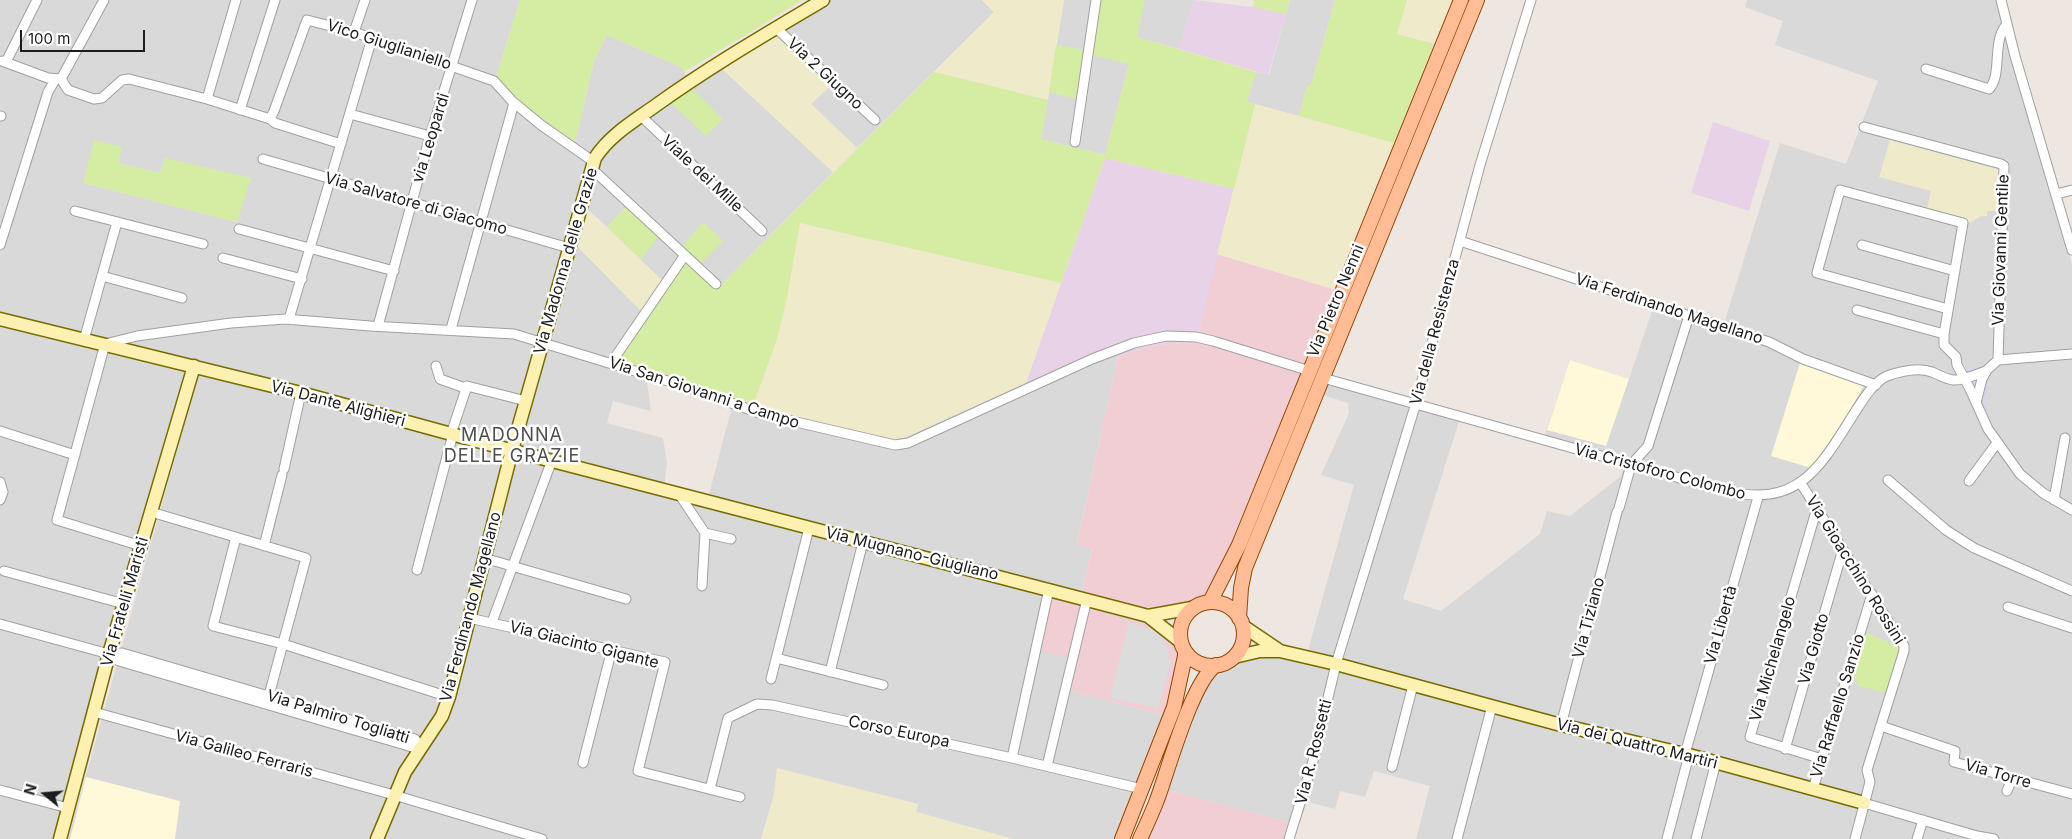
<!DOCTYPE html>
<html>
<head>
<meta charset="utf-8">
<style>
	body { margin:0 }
	#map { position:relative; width:2072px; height:839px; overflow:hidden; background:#eee7e1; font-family:Inter,sans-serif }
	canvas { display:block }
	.north { position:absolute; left:20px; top:769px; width:50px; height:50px; -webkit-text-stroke:4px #fff; paint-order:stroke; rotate:287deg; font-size:14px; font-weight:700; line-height:20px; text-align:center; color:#1c1c1c }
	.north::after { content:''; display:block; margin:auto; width:18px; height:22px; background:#1c1c1c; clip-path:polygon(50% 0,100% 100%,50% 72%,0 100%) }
	.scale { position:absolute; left:20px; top:30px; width:125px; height:22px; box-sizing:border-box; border:2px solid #1c1c1c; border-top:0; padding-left:6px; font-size:15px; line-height:18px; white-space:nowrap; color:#1c1c1c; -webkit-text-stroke:4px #fff; paint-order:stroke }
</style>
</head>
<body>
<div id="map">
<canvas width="2072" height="839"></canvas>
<div class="north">N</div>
<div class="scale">100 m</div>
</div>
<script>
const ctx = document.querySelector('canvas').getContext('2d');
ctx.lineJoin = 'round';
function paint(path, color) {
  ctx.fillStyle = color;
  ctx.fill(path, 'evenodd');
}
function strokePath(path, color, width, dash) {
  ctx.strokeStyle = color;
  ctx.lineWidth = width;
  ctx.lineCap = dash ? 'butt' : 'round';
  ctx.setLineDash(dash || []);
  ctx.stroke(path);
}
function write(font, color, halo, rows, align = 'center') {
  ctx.font = font + ' Inter,sans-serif';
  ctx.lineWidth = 5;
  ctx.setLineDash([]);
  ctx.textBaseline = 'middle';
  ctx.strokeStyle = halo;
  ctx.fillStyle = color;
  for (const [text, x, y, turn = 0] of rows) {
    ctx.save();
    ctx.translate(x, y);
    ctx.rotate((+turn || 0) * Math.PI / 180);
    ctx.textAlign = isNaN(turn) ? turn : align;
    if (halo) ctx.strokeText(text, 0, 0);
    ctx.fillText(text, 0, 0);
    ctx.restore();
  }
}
paint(new Path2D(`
	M 0,0 L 520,0 L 496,77 L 575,143 L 594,61 L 607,35 L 681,67 L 688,78 L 603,142 L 511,448 L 0,317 ZM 122,147 L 118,163 L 160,173 L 165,158 L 237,222 L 83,183 Z
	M 827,0 L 982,0 L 994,12 L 857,148 L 811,104 L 830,86 L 771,32 Z
	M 1064,0 L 1194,0 L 1179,49 L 1136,37 L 1105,155 L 1041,139 Z
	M 1290,0 L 1335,0 L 1311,86 L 1307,86 L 1299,116 L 1247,102 L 1256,72 L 1269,75 Z
	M 1747,0 L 1998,0 L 2072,265 L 2072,839 L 2002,839 L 1307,654 L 1354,485 L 1321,475 L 1349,413 L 1348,403 L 1320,394 L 1328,376 L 1462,412 L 1403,599 L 1441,611 L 1540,534 L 1547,511 L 1570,516 L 1621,476 L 1624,467 L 1542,444 L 1570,360 L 1629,379 L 1656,299 L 1725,320 L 1780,143 L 1846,164 L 1878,81 L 1775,45 L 1783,21 L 1745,7 Z
	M 718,65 L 833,172 L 716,290 L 667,286 L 641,260 L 657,236 L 626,207 L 607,227 L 583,205 L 602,151 Z
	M 576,245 L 647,317 L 618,359 L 645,368 L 651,411 L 613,401 L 607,423 L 663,438 L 667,463 L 664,488 L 515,449 Z
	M 0,323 L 189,369 L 56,839 L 0,839 Z
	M 1114,348 L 1118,356 L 1077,544 L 1092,548 L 1081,595 L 708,498 L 734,399 L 768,411 L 904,438 L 1026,383 L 1025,388 Z
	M 199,372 L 510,452 L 447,694 L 372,839 L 68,839 Z
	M 513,453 L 1052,593 L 1078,659 L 1071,691 L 1167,716 L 1115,839 L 1013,839 L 916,812 L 918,805 L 777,768 L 774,795 L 761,839 L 380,839 L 396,799 L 433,737 Z
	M 1261,653 L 1282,654 L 1722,767 L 1974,839 L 1416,839 L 1430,786 L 1374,771 L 1365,797 L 1340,791 L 1335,809 L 1307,802 L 1299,825 L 1165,789 L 1195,710 L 1215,671 L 1236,661 Z`), '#dad9d9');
paint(new Path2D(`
	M 1217,254 L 1339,291 L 1242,531 L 1207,599 L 1199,600 L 1192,605 L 1148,612 L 1081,595 L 1092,549 L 1077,545 L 1118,356 L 1150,346 L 1182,343 L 1196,344 Z
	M 1052,593 L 1146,618 L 1178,643 L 1182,652 L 1167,716 L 1071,691 L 1078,659 L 1040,651 Z
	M 1165,789 L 1299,825 L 1294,839 L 1144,839 Z`), '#f0ced4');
paint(new Path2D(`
	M 1194,0 L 1269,9 L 1286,14 L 1268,75 L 1179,49 Z
	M 1713,122 L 1770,141 L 1749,211 L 1691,193 Z
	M 1105,158 L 1234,189 L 1196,344 L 1182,343 L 1150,346 L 1118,356 L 1114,348 L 1024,389 Z`), '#e7d2e8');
paint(new Path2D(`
	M 1570,360 L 1629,379 L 1606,446 L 1547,430 Z
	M 1800,363 L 1865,384 L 1830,443 L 1811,468 L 1771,456 Z
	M 86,777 L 180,801 L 175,839 L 70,839 Z`), '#fff8d9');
paint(new Path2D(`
	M 982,0 L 1064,0 L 1048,100 L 934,72 L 994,12 Z
	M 1407,0 L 1452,0 L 1434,44 L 1397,34 Z
	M 775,35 L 830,86 L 811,104 L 857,148 L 833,172 L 721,68 Z
	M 1255,104 L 1394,143 L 1333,289 L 1217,254 Z
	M 1890,140 L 2001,170 L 1999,211 L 1987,211 L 1987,216 L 1981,216 L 1966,225 L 1967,219 L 1927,208 L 1931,191 L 1879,177 Z
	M 585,208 L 662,280 L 641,311 L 576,245 Z
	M 799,223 L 1061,283 L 1026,383 L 904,438 L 893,439 L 804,420 L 753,406 L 776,342 L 786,303 Z
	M 777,768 L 918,804 L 916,812 L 1013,839 L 761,839 L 774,795 Z`), '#eeeaca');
paint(new Path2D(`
	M 520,0 L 803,0 L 684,72 L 681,67 L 607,35 L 594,61 L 575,143 L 517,99 L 496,77 Z
	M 1100,0 L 1145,0 L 1137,37 L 1256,72 L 1247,102 L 1255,104 L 1234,189 L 1105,158 L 1061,283 L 800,223 L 786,303 L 776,342 L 753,406 L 678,378 L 618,360 L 685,261 L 716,290 L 934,72 L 1048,100 L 1041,139 L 1105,155 L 1129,64 L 1092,55 Z
	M 1254,0 L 1290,0 L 1286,14 L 1253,7 Z
	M 1335,0 L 1407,0 L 1397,34 L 1434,44 L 1394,143 L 1299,116 L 1307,85 L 1311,86 Z
	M 1056,45 L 1085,50 L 1078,99 L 1049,92 Z
	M 691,88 L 723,119 L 706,136 L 670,102 Z
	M 94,140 L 122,147 L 118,163 L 160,173 L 165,158 L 251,178 L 237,222 L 83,183 Z
	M 626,207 L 658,237 L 641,260 L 607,227 Z
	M 703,222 L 723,241 L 701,264 L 682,246 Z
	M 1864,632 L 1901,647 L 1888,693 L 1858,686 L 1857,679 L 1851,676 Z`), '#d5eca3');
paint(new Path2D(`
	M 1129,622 L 1154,631 L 1163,639 L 1169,649 L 1167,660 L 1171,661 L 1158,708 L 1110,698 Z
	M 104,718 L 382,795 L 382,797 L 104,721 Z`), '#dcdcdc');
paint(new Path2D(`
	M 1954,364 L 1963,366 L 1963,368 L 1968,369 L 1968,366 L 1991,371 L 1985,400 L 1988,401 L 1987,404 L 1989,404 L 1981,425 L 1961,385 L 1949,381 Z`), '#d5d8e4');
const street = new Path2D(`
	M 2001,0 L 2015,56 L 2072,250
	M 776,28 L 875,120
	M 354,32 L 365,0
	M 2,61 L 48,78 L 61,79
	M 6,62 L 37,0
	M 1926,69 L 1989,89 C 2003,75 1991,41 2007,24
	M 61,79 L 68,90 L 94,99 L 102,98 L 122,80 L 129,79 L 207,99 L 270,119 L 275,123 L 341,144
	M 61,79 L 104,0
	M 207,99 L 236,0
	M 240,110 L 275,0
	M 350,114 L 430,136
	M 0,116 L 1,116
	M 641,116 L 762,231
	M 270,119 L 274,111 L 307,20 L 354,32 L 494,81 L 512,101 L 541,125 L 594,162
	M 1864,127 L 2001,164 L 2004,166 L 1998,360
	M 1075,142 L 1096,0
	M 263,159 L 569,248
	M 591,168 L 716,284
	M 2056,194 L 2072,190
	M 75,211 L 203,244
	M 239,229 L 394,271
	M 1460,241 L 1769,342 L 1803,359 L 1876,385
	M 0,245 L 48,92 L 55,80
	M 1862,245 L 1955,271
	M 223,258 L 302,279
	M 102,276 L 182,298
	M 1857,310 L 1944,334 L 1944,345 L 1956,357 L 1957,365 L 1970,389 L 1988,429 L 2020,474 L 2043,493 L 2072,510
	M 289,319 L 372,38
	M 378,326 L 430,136 L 472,0
	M 451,329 L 514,103
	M 1944,334 L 1963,223 L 1840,190 L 1817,273 L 1948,309
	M 84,340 L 117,222
	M 611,363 L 685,255
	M 436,366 L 440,379 L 465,388
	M 1323,378 L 1726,491 C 1801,509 1821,465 1857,409 C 1864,398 1874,382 1887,376 C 1901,371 1918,367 1932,372 C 1939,375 1946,379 1953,380 C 1963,381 1977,374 1986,371
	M 1976,403 L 1982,379 L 1987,370 L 1998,360 L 2072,354
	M 0,431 L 75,455
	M 451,434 L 467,386 L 526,401
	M 284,469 L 301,393
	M 1888,480 L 1946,530 L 1974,548 L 2072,591
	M 1969,481 L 1997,443
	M 0,482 L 3,492 L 0,500
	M 1800,482 L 1904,646 L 1904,651 L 1867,770 L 1870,782 L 1855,839
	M 679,494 L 705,533 L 731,539
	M 2054,500 L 2065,438
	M 1619,508 L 1631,465 L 1648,446 L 1687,322
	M 1817,508 L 1750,737 L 1822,759
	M 151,512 L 306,558 L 268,699
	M 236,537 L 213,626 L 283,644 L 449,697
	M 141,546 L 57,520 L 105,344 L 137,336 L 231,323 L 285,319 L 370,326 L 514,334 L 684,386 L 762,414 L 895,445 L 908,443 L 1092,359 L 1134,343 L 1166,336 L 1196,337 L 1213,341 L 1310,371
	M 264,546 L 282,475
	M 484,558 L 626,599
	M 417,570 L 453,434
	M 4,571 L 124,604
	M 702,586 L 705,533
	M 2008,607 L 2072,628
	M 469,618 L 665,662 L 638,771 L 740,797
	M 492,622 L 552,460
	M 0,624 L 109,654 L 122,653 L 415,739 L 421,748
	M 109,654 L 119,661 L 412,747 L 421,748
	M 776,658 L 883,685
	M 830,672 L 863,542
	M 771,679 L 809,528
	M 94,712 L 394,795 L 542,839
	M 1561,725 L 1617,512
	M 1881,726 L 1955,751 L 1954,762 L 2072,794
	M 1785,749 L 1843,549
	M 1685,754 L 1758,497
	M 1012,758 L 1049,589
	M 583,763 L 612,649
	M 1047,766 L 1087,599
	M 1392,767 L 1413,685
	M 710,789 L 728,718 L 757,704 L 772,705 L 1012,758 L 1142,789
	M 1813,789 L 1872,594
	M 0,790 L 68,808
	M 2007,791 L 2012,779
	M 1864,803 L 1977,836 L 1994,839
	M 1289,839 L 1313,761 L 1336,664 L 1416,403 L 1480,165 L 1531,0
	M 1457,839 L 1492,706
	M 1667,839 L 1689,755
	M 1696,839 L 1716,762
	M 1917,839 L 1923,820`);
const secondary = new Path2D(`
	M 0,319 L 301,393 L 510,450 L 1137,613 L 1148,616 L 1181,642
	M 1148,616 L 1192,608
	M 1243,626 L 1280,651
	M 1234,657 L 1260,651 L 1280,651 L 1336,664 L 1561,725 L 1689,755 L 1864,803
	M 60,839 L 109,654 L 194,366
	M 377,839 L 405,772 L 442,716 L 449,697 L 512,450 L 595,158 C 610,135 634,121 655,106 C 709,67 766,34 823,0`);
const primary = new Path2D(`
	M 1210,602 L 1239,545 L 1461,0
	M1180 634a32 32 0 1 1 64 0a32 32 0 1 1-64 0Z
	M 1239,618 L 1241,588 L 1245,568 L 1477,0
	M 1122,839 L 1174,707 L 1185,656 L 1185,651
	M 1140,839 C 1146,826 1152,813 1157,800 C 1168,771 1192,681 1216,665`);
strokePath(street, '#a0a0a0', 11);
strokePath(secondary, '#766b00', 15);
strokePath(primary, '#944600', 16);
strokePath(street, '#fff', 9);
strokePath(secondary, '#fcf1b0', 12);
strokePath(primary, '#ffbc95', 14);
write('16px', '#1c1c1c', '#fff', [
	["Vico Giuglianiello",389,45,18],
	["Via 2 Giugno",825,74,43],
	["via Leopardi",431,138,-73],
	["Viale dei Mille",702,174,43],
	["Via Salvatore di Giacomo",416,204,16],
	["Via Giovanni Gentile",2001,250,-88],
	["Via Madonna delle Grazie",566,261,-74],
	["Via Pietro Nenni",1336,301,-67],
	["Via Ferdinando Magellano",1669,309,18],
	["Via della Resistenza",1435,332,-75],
	["Via San Giovanni a Campo",704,393,18],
	["Via Dante Alighieri",338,404,15],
	["Via Cristoforo Colombo",1660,472,15],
	["Via Mugnano-Giugliano",912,554,14],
	["Via Gioacchino Rossini",1855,570,58],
	["Via Fratelli Maristi",125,602,-74],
	["Via Ferdinando Magellano",471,607,-75],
	["Via Tiziano",1589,618,-75],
	["Via Libertà",1721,625,-74],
	["Via Giacinto Gigante",584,645,14],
	["Via Giotto",1814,649,-74],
	["Via Michelangelo",1773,659,-74],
	["Via Raffaello Sanzio",1838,706,-73],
	["Via Palmiro Togliatti",338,717,17],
	["Corso Europa",899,732,12],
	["Via dei Quattro Martiri",1637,744,14],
	["Via R. Rossetti",1314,752,-76],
	["Via Galileo Ferraris",244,754,15],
	["Via Torre",1998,774,16]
]);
ctx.letterSpacing = '1px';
write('18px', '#4f4f4f', '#fff', [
	["MADONNA",512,436],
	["DELLE GRAZIE",512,457]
]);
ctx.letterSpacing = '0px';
</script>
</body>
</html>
